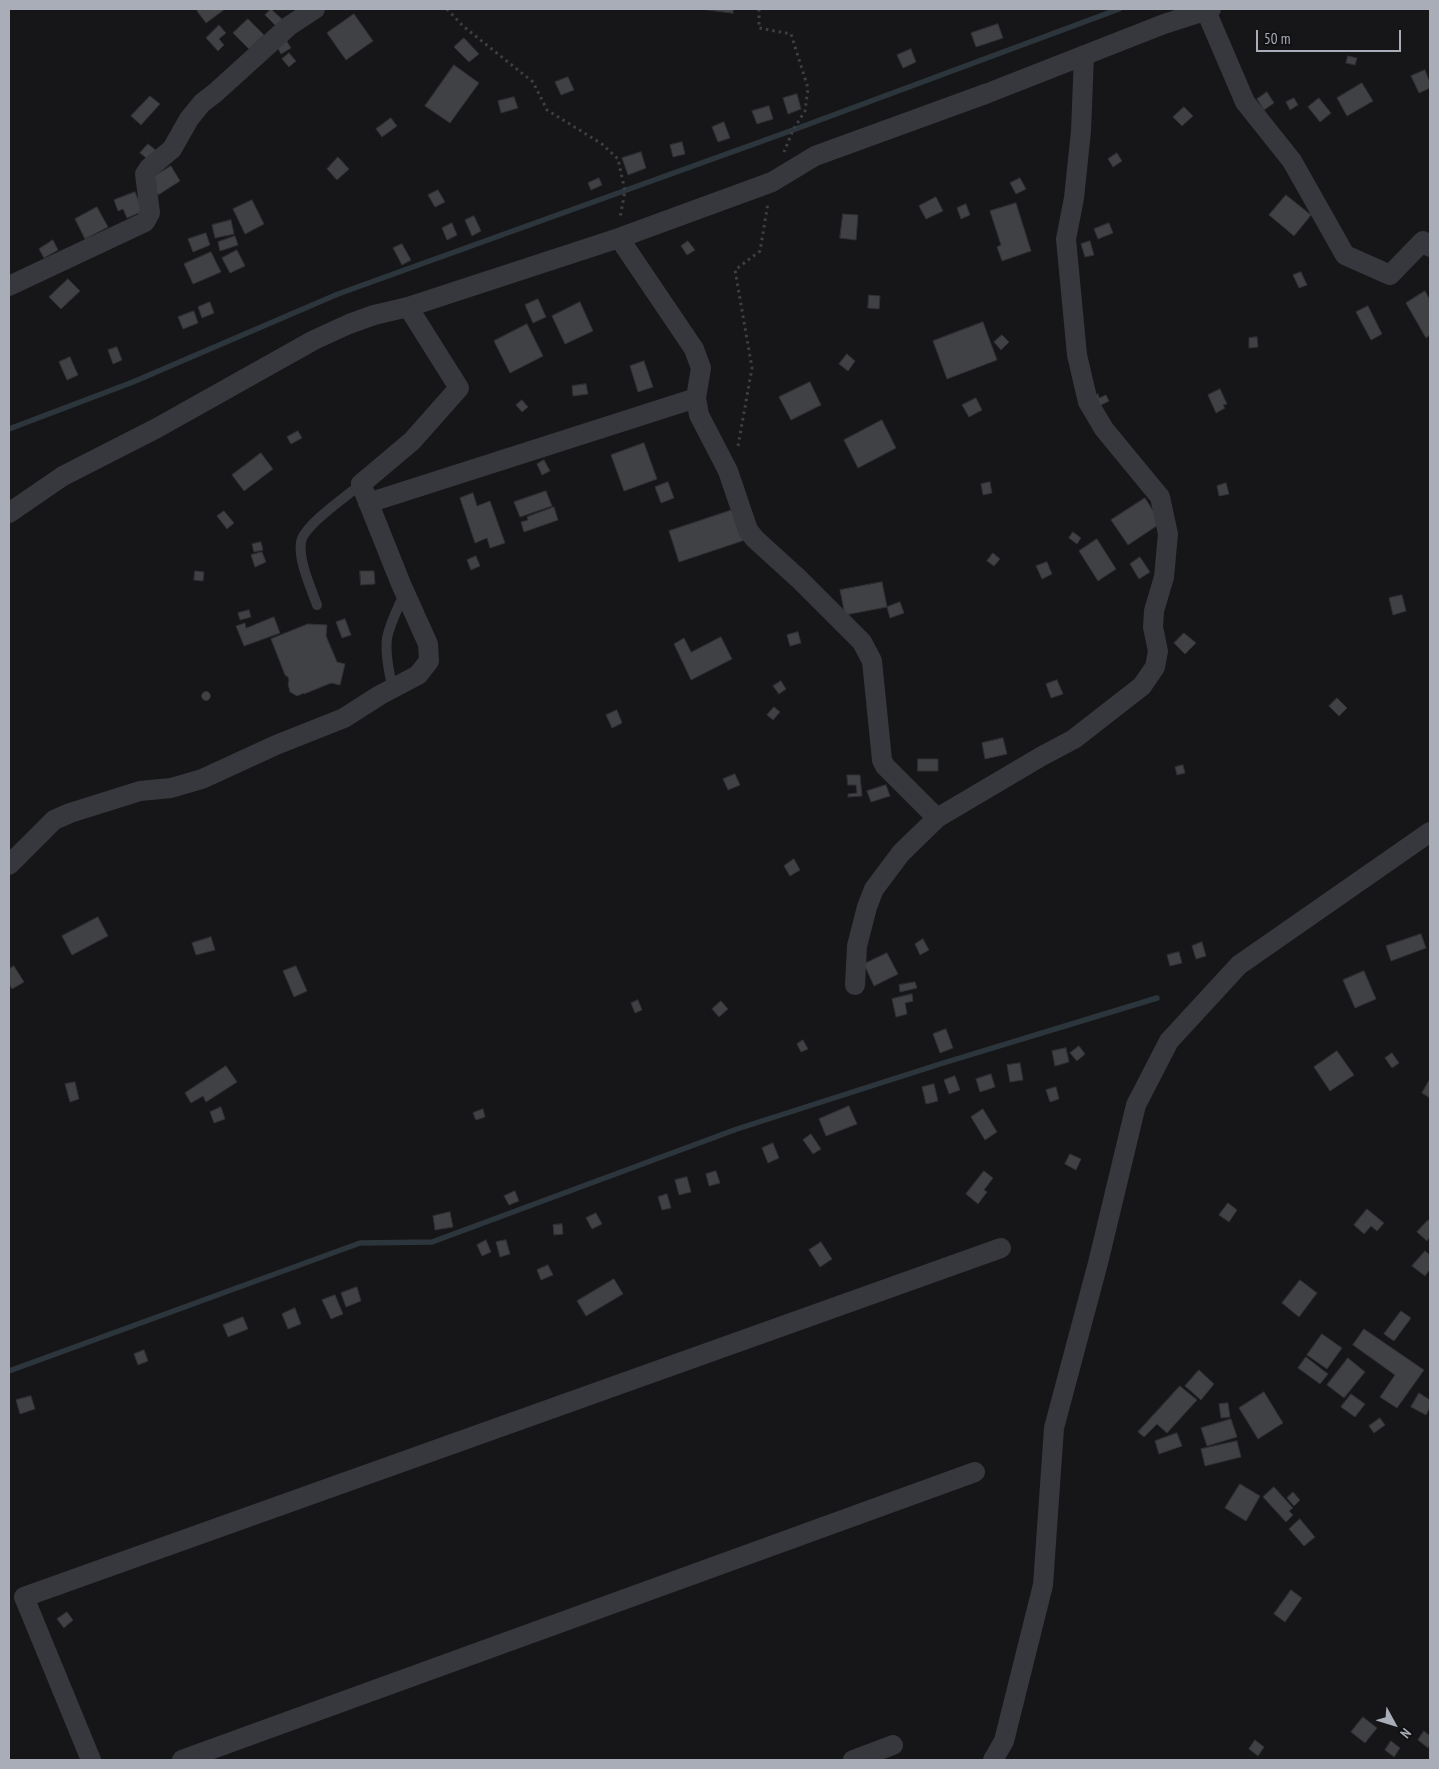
<!DOCTYPE html>
<html>
<head>
<meta charset="utf-8">
<style>
	body { margin:0 }
	#map { position:relative; width:1439px; height:1769px; overflow:hidden; background:#161618; font-family:"PT Sans Narrow",sans-serif }
	canvas { display:block }
	.frame { position:absolute; inset:0; border:10px solid #a8adb8; pointer-events:none }
	.north { position:absolute; left:1369px; top:1699px; width:50px; height:50px; -webkit-text-stroke:4px #111113; paint-order:stroke; rotate:129deg; font-size:14px; font-weight:700; line-height:20px; text-align:center; color:#a8adb8 }
	.north::after { content:''; display:block; margin:auto; width:18px; height:22px; background:#a8adb8; clip-path:polygon(50% 0,100% 100%,50% 72%,0 100%) }
	.scale { position:absolute; left:1256px; top:30px; width:145px; height:22px; box-sizing:border-box; border:2px solid #a8adb8; border-top:0; padding-left:6px; font-size:15px; line-height:18px; white-space:nowrap; color:#a8adb8; -webkit-text-stroke:4px #111113; paint-order:stroke }
</style>
</head>
<body>
<div id="map">
<canvas width="1439" height="1769"></canvas>
<div class="frame"></div>
<div class="north">N</div>
<div class="scale">50 m</div>
</div>
<script>
const ctx = document.querySelector('canvas').getContext('2d');
ctx.lineJoin = 'round';
function strokePath(path, color, width, dash) {
  ctx.strokeStyle = color;
  ctx.lineWidth = width;
  ctx.lineCap = dash ? 'butt' : 'round';
  ctx.setLineDash(dash || []);
  ctx.stroke(path);
}
function paint(path, color) {
  ctx.fillStyle = color;
  ctx.fill(path, 'evenodd');
}
strokePath(new Path2D(`
	M 9,429 L 133,382 L 338,294 L 793,130 L 1119,9
	M 9,1371 L 360,1243 L 432,1242 L 737,1129 L 940,1064 L 1157,998`), '#2c353c', 5.5);
const building = new Path2D(`
	M 199,9 L 225,9 L 206,23 L 197,11 Z
	M 271,9 L 285,22 L 279,29 L 265,15 Z
	M 701,9 L 733,9 L 733,13 Z
	M 354,14 L 373,41 L 346,60 L 327,33 Z
	M 248,19 L 264,35 L 249,49 L 233,33 Z
	M 998,24 L 1003,38 L 976,47 L 971,33 Z
	M 219,25 L 226,33 L 219,39 L 224,45 L 218,51 L 206,38 Z
	M 464,38 L 479,54 L 469,62 L 454,47 Z
	M 286,40 L 291,48 L 281,54 L 276,45 Z
	M 911,49 L 916,62 L 903,68 L 897,55 Z
	M 289,53 L 296,61 L 289,67 L 282,59 Z
	M 1348,56 L 1357,58 L 1355,65 L 1346,63 Z
	M 454,65 L 479,83 L 450,123 L 425,106 Z
	M 1425,70 L 1430,83 L 1430,88 L 1419,93 L 1411,76 Z
	M 568,77 L 574,90 L 561,95 L 555,82 Z
	M 1362,83 L 1373,101 L 1347,116 L 1337,98 Z
	M 1267,92 L 1274,103 L 1264,110 L 1257,99 Z
	M 797,94 L 801,109 L 788,114 L 783,98 Z
	M 150,96 L 160,104 L 141,125 L 131,116 Z
	M 514,97 L 518,108 L 501,113 L 498,101 Z
	M 1294,98 L 1298,105 L 1290,110 L 1286,102 Z
	M 1319,98 L 1331,113 L 1320,122 L 1308,107 Z
	M 769,106 L 773,119 L 757,124 L 752,111 Z
	M 1184,107 L 1193,116 L 1182,126 L 1173,117 Z
	M 391,118 L 397,126 L 382,137 L 376,129 Z
	M 724,122 L 730,138 L 718,142 L 712,127 Z
	M 682,142 L 685,154 L 673,157 L 670,145 Z
	M 148,144 L 158,152 L 150,161 L 140,153 Z
	M 641,152 L 646,168 L 628,175 L 622,158 Z
	M 1117,153 L 1122,161 L 1113,167 L 1108,159 Z
	M 338,157 L 349,169 L 337,180 L 327,169 Z
	M 171,166 L 180,181 L 158,195 L 149,179 Z
	M 599,178 L 602,185 L 591,190 L 588,183 Z
	M 1020,178 L 1026,189 L 1016,194 L 1010,183 Z
	M 438,190 L 445,202 L 435,207 L 428,195 Z
	M 135,192 L 143,211 L 127,218 L 123,209 L 118,211 L 114,200 Z
	M 1286,195 L 1311,215 L 1294,236 L 1269,215 Z
	M 936,197 L 943,211 L 926,219 L 919,206 Z
	M 252,200 L 264,224 L 245,234 L 233,209 Z
	M 1016,203 L 1031,251 L 1002,261 L 997,247 L 1001,245 L 990,211 Z
	M 966,204 L 970,215 L 961,219 L 957,208 Z
	M 97,207 L 108,227 L 85,239 L 75,219 Z
	M 843,214 L 858,215 L 856,240 L 840,238 Z
	M 474,216 L 481,231 L 472,236 L 465,220 Z
	M 231,220 L 234,234 L 215,238 L 212,225 Z
	M 452,223 L 457,235 L 447,240 L 442,228 Z
	M 1109,223 L 1113,233 L 1098,239 L 1094,229 Z
	M 206,233 L 210,245 L 193,252 L 188,239 Z
	M 235,236 L 238,245 L 220,251 L 218,242 Z
	M 53,240 L 58,250 L 44,258 L 39,249 Z
	M 688,241 L 695,250 L 687,255 L 681,246 Z
	M 1090,241 L 1094,255 L 1085,257 L 1081,244 Z
	M 402,244 L 411,260 L 402,265 L 393,248 Z
	M 237,250 L 245,266 L 230,273 L 222,258 Z
	M 211,252 L 221,272 L 193,284 L 184,264 Z
	M 1301,272 L 1307,285 L 1299,288 L 1293,275 Z
	M 68,279 L 80,291 L 61,309 L 49,297 Z
	M 1425,291 L 1430,300 L 1430,335 L 1426,338 L 1406,303 Z
	M 869,295 L 880,296 L 879,309 L 868,308 Z
	M 538,299 L 546,317 L 533,323 L 525,305 Z
	M 210,302 L 214,313 L 202,318 L 198,307 Z
	M 580,302 L 593,331 L 565,344 L 552,316 Z
	M 1368,306 L 1382,334 L 1371,340 L 1356,312 Z
	M 194,311 L 198,323 L 183,329 L 178,317 Z
	M 983,322 L 997,360 L 947,379 L 933,341 Z
	M 527,324 L 543,356 L 510,373 L 494,341 Z
	M 1002,335 L 1009,342 L 1001,350 L 994,342 Z
	M 1257,337 L 1258,347 L 1249,348 L 1249,338 Z
	M 117,347 L 122,360 L 113,364 L 108,350 Z
	M 847,354 L 855,361 L 848,371 L 839,364 Z
	M 70,357 L 78,375 L 67,380 L 59,362 Z
	M 644,361 L 653,387 L 638,392 L 630,366 Z
	M 810,382 L 821,405 L 791,420 L 779,397 Z
	M 586,384 L 588,394 L 573,396 L 572,386 Z
	M 1220,389 L 1227,404 L 1223,405 L 1225,408 L 1216,413 L 1208,395 Z
	M 1098,394 L 1099,398 L 1106,395 L 1109,401 L 1097,407 L 1093,397 Z
	M 976,398 L 982,410 L 969,417 L 962,405 Z
	M 522,400 L 528,407 L 522,412 L 516,405 Z
	M 882,420 L 896,448 L 858,468 L 844,440 Z
	M 298,431 L 302,438 L 291,444 L 287,437 Z
	M 644,443 L 657,479 L 624,491 L 611,455 Z
	M 261,453 L 273,469 L 244,491 L 232,475 Z
	M 544,460 L 550,471 L 542,475 L 537,464 Z
	M 668,482 L 674,498 L 661,503 L 655,487 Z
	M 990,482 L 992,493 L 983,495 L 981,484 Z
	M 1226,483 L 1229,494 L 1219,496 L 1217,486 Z
	M 546,491 L 552,506 L 520,517 L 514,502 Z
	M 473,493 L 477,506 L 490,501 L 505,543 L 490,548 L 487,538 L 475,543 L 460,498 Z
	M 1145,498 L 1161,523 L 1128,545 L 1111,520 Z
	M 554,507 L 558,520 L 524,532 L 521,522 L 528,520 L 527,517 Z
	M 735,509 L 745,540 L 679,562 L 669,531 Z
	M 224,511 L 234,523 L 227,529 L 217,516 Z
	M 1073,532 L 1081,538 L 1077,544 L 1069,538 Z
	M 1097,539 L 1116,569 L 1098,581 L 1079,551 Z
	M 261,542 L 263,550 L 254,552 L 252,544 Z
	M 262,552 L 266,562 L 255,567 L 251,555 Z
	M 993,553 L 1000,559 L 994,566 L 987,561 Z
	M 476,556 L 480,566 L 471,570 L 467,560 Z
	M 1140,557 L 1150,572 L 1139,579 L 1130,564 Z
	M 1047,562 L 1052,574 L 1042,579 L 1036,566 Z
	M 195,571 L 204,572 L 203,581 L 194,580 Z
	M 360,571 L 374,571 L 375,584 L 361,585 Z
	M 882,582 L 887,607 L 845,615 L 840,590 Z
	M 1402,595 L 1406,611 L 1393,615 L 1389,598 Z
	M 900,602 L 904,613 L 890,618 L 887,607 Z
	M 249,610 L 251,617 L 240,620 L 238,613 Z
	M 274,617 L 280,633 L 244,646 L 236,626 L 245,623 L 246,628 Z
	M 345,619 L 351,635 L 342,638 L 336,622 Z
	M 308,624 L 327,625 L 326,636 L 337,662 L 345,664 L 340,685 L 331,683 L 304,694 L 304,693 L 297,696 L 290,692 L 288,684 L 289,681 L 288,677 L 285,675 L 271,639 Z
	M 798,632 L 801,643 L 790,646 L 787,635 Z
	M 1184,633 L 1196,643 L 1185,654 L 1174,643 Z
	M 721,637 L 732,659 L 691,680 L 674,644 L 684,638 L 691,652 Z
	M 1057,680 L 1063,694 L 1051,698 L 1046,684 Z
	M 781,681 L 786,689 L 779,694 L 773,686 Z
	M201.5 696a4.5 4.5 0 1 1 9 0a4.5 4.5 0 1 1-9 0Z
	M 1337,698 L 1347,708 L 1339,716 L 1329,706 Z
	M 774,707 L 780,712 L 773,720 L 767,715 Z
	M 617,710 L 622,723 L 612,728 L 606,715 Z
	M 1003,738 L 1007,754 L 985,759 L 982,743 Z
	M 918,759 L 938,759 L 938,771 L 918,771 Z
	M 1183,765 L 1185,773 L 1177,775 L 1175,767 Z
	M 735,774 L 740,785 L 728,790 L 723,779 Z
	M 847,775 L 860,775 L 862,796 L 848,797 L 848,794 L 857,793 L 856,785 L 848,785 Z
	M 886,785 L 890,796 L 871,802 L 867,791 Z
	M 794,859 L 800,870 L 790,876 L 784,866 Z
	M 98,917 L 108,936 L 72,955 L 62,936 Z
	M 1421,934 L 1426,948 L 1391,961 L 1386,946 Z
	M 211,937 L 215,950 L 196,955 L 192,943 Z
	M 923,939 L 929,950 L 920,955 L 915,944 Z
	M 1202,942 L 1206,956 L 1196,959 L 1192,946 Z
	M 1179,952 L 1182,963 L 1170,966 L 1167,955 Z
	M 887,953 L 898,974 L 874,986 L 864,964 Z
	M 14,966 L 24,982 L 12,989 L 9,984 L 9,969 Z
	M 296,966 L 307,991 L 294,997 L 283,971 Z
	M 1364,971 L 1376,999 L 1355,1008 L 1343,980 Z
	M 915,982 L 917,988 L 900,992 L 899,985 Z
	M 912,994 L 913,1001 L 905,1003 L 907,1014 L 896,1017 L 892,999 Z
	M 638,1000 L 642,1010 L 635,1013 L 631,1003 Z
	M 721,1001 L 728,1009 L 719,1017 L 712,1009 Z
	M 946,1029 L 953,1048 L 940,1053 L 933,1034 Z
	M 803,1040 L 808,1049 L 801,1052 L 797,1044 Z
	M 1079,1046 L 1085,1054 L 1077,1061 L 1070,1053 Z
	M 1066,1048 L 1069,1062 L 1055,1066 L 1052,1051 Z
	M 1337,1051 L 1354,1075 L 1330,1091 L 1314,1067 Z
	M 1392,1053 L 1399,1063 L 1392,1068 L 1385,1058 Z
	M 1020,1063 L 1023,1080 L 1010,1082 L 1007,1065 Z
	M 226,1066 L 237,1082 L 206,1102 L 203,1096 L 191,1103 L 185,1093 Z
	M 991,1074 L 995,1087 L 980,1092 L 976,1079 Z
	M 955,1076 L 960,1090 L 949,1094 L 944,1080 Z
	M 1430,1079 L 1430,1098 L 1422,1093 Z
	M 75,1082 L 79,1099 L 70,1102 L 65,1084 Z
	M 934,1084 L 938,1101 L 926,1104 L 922,1087 Z
	M 1056,1087 L 1059,1099 L 1050,1102 L 1046,1090 Z
	M 849,1106 L 857,1124 L 826,1136 L 819,1119 Z
	M 221,1107 L 225,1119 L 214,1123 L 210,1112 Z
	M 483,1109 L 485,1117 L 476,1120 L 473,1113 Z
	M 983,1109 L 997,1132 L 985,1140 L 971,1117 Z
	M 811,1134 L 821,1149 L 813,1154 L 803,1140 Z
	M 773,1143 L 779,1158 L 768,1163 L 762,1148 Z
	M 1070,1154 L 1081,1159 L 1076,1170 L 1065,1164 Z
	M 716,1171 L 720,1183 L 709,1186 L 706,1174 Z
	M 984,1171 L 993,1178 L 984,1190 L 987,1192 L 978,1204 L 966,1194 Z
	M 687,1177 L 691,1192 L 679,1195 L 675,1180 Z
	M 515,1191 L 519,1201 L 509,1205 L 504,1196 Z
	M 667,1194 L 671,1208 L 662,1210 L 658,1197 Z
	M 1228,1203 L 1237,1210 L 1229,1222 L 1219,1215 Z
	M 1367,1209 L 1384,1223 L 1377,1231 L 1371,1226 L 1364,1234 L 1354,1225 Z
	M 450,1212 L 453,1227 L 435,1230 L 433,1216 Z
	M 596,1213 L 602,1224 L 592,1229 L 586,1218 Z
	M 1428,1220 L 1430,1221 L 1430,1237 L 1427,1241 L 1417,1232 Z
	M 562,1224 L 563,1234 L 554,1235 L 553,1225 Z
	M 486,1240 L 491,1252 L 482,1256 L 477,1245 Z
	M 506,1240 L 510,1254 L 500,1257 L 496,1242 Z
	M 821,1242 L 832,1259 L 820,1267 L 809,1250 Z
	M 1425,1251 L 1430,1255 L 1430,1269 L 1425,1276 L 1412,1266 Z
	M 548,1265 L 553,1275 L 541,1280 L 537,1270 Z
	M 614,1279 L 623,1294 L 586,1316 L 577,1301 Z
	M 1300,1280 L 1317,1293 L 1299,1317 L 1282,1303 Z
	M 357,1287 L 361,1301 L 346,1307 L 341,1293 Z
	M 335,1295 L 343,1314 L 331,1319 L 322,1300 Z
	M 295,1308 L 301,1324 L 288,1329 L 282,1314 Z
	M 1401,1311 L 1411,1318 L 1394,1341 L 1384,1334 Z
	M 243,1317 L 248,1329 L 228,1337 L 223,1325 Z
	M 1364,1329 L 1424,1370 L 1397,1408 L 1380,1397 L 1395,1375 L 1353,1345 Z
	M 1322,1334 L 1342,1348 L 1327,1369 L 1307,1355 Z
	M 144,1350 L 148,1361 L 138,1365 L 134,1354 Z
	M 1306,1357 L 1328,1374 L 1320,1384 L 1298,1368 Z
	M 1348,1358 L 1365,1372 L 1344,1398 L 1327,1385 Z
	M 1199,1370 L 1214,1384 L 1201,1400 L 1185,1386 Z
	M 1180,1386 L 1197,1400 L 1167,1433 L 1157,1424 L 1144,1437 L 1138,1432 Z
	M 1264,1392 L 1283,1423 L 1258,1439 L 1239,1408 Z
	M 1419,1393 L 1430,1400 L 1430,1407 L 1426,1415 L 1411,1407 Z
	M 1351,1394 L 1365,1404 L 1355,1417 L 1341,1407 Z
	M 31,1396 L 35,1409 L 20,1414 L 16,1400 Z
	M 1228,1403 L 1230,1417 L 1221,1418 L 1219,1404 Z
	M 1380,1418 L 1385,1425 L 1374,1433 L 1369,1426 Z
	M 1231,1419 L 1237,1437 L 1207,1446 L 1201,1428 Z
	M 1177,1433 L 1182,1446 L 1159,1454 L 1155,1441 Z
	M 1237,1441 L 1241,1457 L 1205,1466 L 1201,1449 Z
	M 1240,1484 L 1260,1496 L 1246,1521 L 1225,1508 Z
	M 1274,1487 L 1293,1508 L 1289,1511 L 1293,1515 L 1286,1522 L 1263,1497 Z
	M 1293,1492 L 1300,1500 L 1294,1506 L 1287,1498 Z
	M 1300,1519 L 1315,1537 L 1304,1546 L 1289,1529 Z
	M 1291,1590 L 1302,1598 L 1285,1622 L 1274,1614 Z
	M 67,1612 L 73,1620 L 64,1628 L 57,1619 Z
	M 1363,1717 L 1377,1728 L 1365,1743 L 1351,1732 Z
	M 1424,1731 L 1430,1736 L 1430,1744 L 1428,1748 L 1418,1740 Z
	M 1255,1740 L 1264,1747 L 1258,1756 L 1249,1749 Z
	M 1391,1741 L 1400,1748 L 1394,1757 L 1385,1750 Z`);
paint(building, '#404145');
strokePath(building, '#303034', 1);
strokePath(new Path2D(`
	M 447,9 L 463,26 L 533,82 L 547,110 L 602,144 L 618,159 L 625,191 L 620,218
	M 759,9 L 759,28 L 791,34 L 808,88 L 805,111 L 793,130 L 784,152
	M 738,446 L 752,368 L 735,270 L 760,251 L 768,203`), '#3d3f44', 3, [2.5, 4]);
strokePath(new Path2D(`
	M 317,605 C 311,588 298,560 301,542 C 304,525 347,496 361,484
	M 393,689 C 389,673 385,654 387,638 C 390,623 398,608 404,594`), '#37383d', 10);
strokePath(new Path2D(`
	M 1206,11 L 1245,102 L 1292,161 L 1345,255 L 1390,275 L 1423,241 L 1430,247
	M 619,238 L 694,349 L 701,368 L 696,398 L 699,415 L 728,471 L 748,530 L 755,539 L 799,579 L 862,642 L 872,661 L 882,760 L 885,766 L 937,818
	M 9,286 L 145,222 L 150,213 L 145,174 L 149,168 L 172,149 L 189,119 L 202,103 L 215,93 L 289,26 L 315,9
	M 368,503 L 696,398
	M 9,513 L 63,476 L 157,428 L 314,340 L 349,324 L 374,315 L 408,307 L 619,238 L 772,182 L 815,156 L 988,93 L 1164,24 L 1211,9
	M 9,865 L 54,820 L 70,813 L 140,791 L 171,788 L 202,779 L 276,745 L 344,718 L 380,695 L 418,675 L 429,661 L 428,644 L 401,584 L 361,484 L 412,441 L 459,388 L 408,307
	M 855,985 L 857,946 L 867,907 L 874,889 L 901,853 L 937,818 L 1042,756 L 1074,739 L 1142,686 L 1155,667 L 1158,651 L 1153,627 L 1154,611 L 1164,577 L 1168,534 L 1160,497 L 1104,429 L 1088,402 L 1077,355 L 1066,239 L 1074,198 L 1081,131 L 1084,55
	M 91,1760 L 24,1597 L 1001,1248
	M 182,1760 L 975,1472
	M 853,1760 L 893,1745
	M 993,1760 L 1004,1741 L 1043,1585 L 1054,1428 L 1098,1263 L 1136,1105 L 1169,1041 L 1239,965 L 1430,832`), '#37383d', 20);
</script>
</body>
</html>
